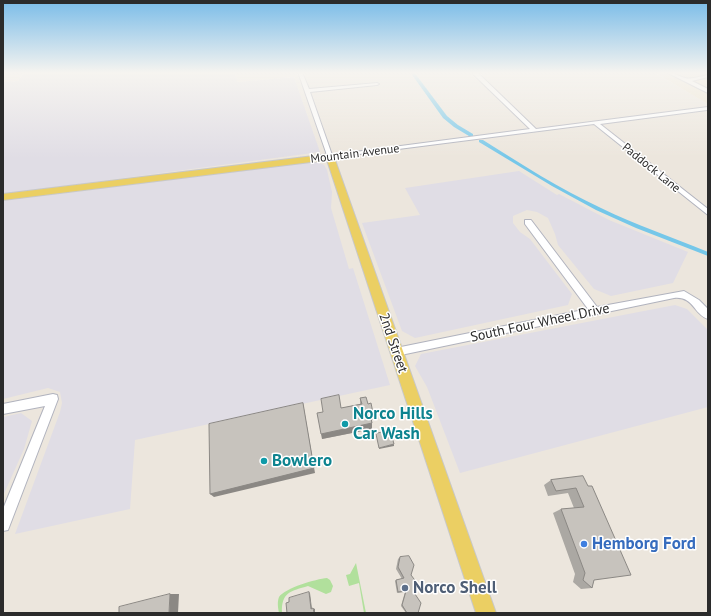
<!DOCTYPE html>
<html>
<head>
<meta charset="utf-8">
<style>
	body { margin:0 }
	#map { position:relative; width:711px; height:616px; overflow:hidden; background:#ece6dd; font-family:"PT Sans",sans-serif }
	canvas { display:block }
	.frame { position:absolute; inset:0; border:4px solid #2b2b2b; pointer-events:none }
</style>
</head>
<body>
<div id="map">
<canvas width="711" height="616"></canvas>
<div class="frame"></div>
</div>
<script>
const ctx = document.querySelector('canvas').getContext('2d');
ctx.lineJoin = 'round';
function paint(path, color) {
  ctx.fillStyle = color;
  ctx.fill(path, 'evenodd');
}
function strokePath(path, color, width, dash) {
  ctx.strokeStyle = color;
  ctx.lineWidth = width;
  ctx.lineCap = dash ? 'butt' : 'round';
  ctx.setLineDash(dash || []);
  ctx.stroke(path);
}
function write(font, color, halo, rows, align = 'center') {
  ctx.font = font + ' "PT Sans",sans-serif';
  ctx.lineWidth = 3;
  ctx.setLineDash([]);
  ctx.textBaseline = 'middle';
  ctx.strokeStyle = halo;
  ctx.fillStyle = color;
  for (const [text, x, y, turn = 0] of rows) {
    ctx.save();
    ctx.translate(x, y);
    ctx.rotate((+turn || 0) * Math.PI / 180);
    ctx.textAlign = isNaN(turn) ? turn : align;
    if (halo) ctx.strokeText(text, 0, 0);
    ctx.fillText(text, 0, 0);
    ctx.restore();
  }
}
paint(new Path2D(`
	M 24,72 L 235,72 L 237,82 L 294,77 L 320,152 L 3,194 L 3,82 L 18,81 Z
	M 312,162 L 319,163 L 324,165 L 327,170 L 332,192 L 331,208 L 349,269 L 353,268 L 390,385 L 135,440 L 130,509 L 15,534 L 60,412 L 62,403 L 60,392 L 48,388 L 3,399 L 3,201 Z
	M 519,171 L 557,195 L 559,194 L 609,220 L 688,252 L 673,283 L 611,296 L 594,289 L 558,245 L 555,234 L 548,218 L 537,212 L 527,210 L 513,216 L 513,223 L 520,232 L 530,239 L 572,294 L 568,305 L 415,338 L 402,331 L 362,223 L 420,215 L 405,188 Z
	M 675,305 L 687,309 L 708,330 L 708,407 L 460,473 L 427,387 L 415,366 L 421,354 Z
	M 21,413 L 32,421 L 24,449 L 3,496 L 3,417 Z`), '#e0dde5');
paint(new Path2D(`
	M 654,72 L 708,72 L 708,104 Z`), '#ede3cd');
paint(new Path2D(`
	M 356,563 L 366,613 L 364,613 L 359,583 L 349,586 L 346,575 L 350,574 Z
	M 327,578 L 330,580 L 333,586 L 331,592 L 326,594 L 308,586 C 291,591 281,592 282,613 L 279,613 C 278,608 277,602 279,597 C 285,588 316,579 327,578 Z`), '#b1e09c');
paint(new Path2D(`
	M 410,72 L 414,72 L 447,116 L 458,125 L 473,134 L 473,136 L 469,136 L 454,127 L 443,118 Z
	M 479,140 L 483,140 C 521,164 560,189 601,208 C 636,225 672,237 708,252 L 708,256 L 636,228 L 596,210 L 552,186 L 479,142 Z`), '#75c7e9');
const minor = new Path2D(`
	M 298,72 L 302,72 L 309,89 L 377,83 L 379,84 L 377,85 L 310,92 L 332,155 L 530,129 L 473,74 L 473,72 L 477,72 L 536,129 L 708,107 L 707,110 L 600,124 L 708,209 L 708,215 L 594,124 L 328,158 Z
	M 666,72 C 673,72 678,76 685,78 C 692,80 701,76 708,75 L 708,77 L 692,81 L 708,89 L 708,93 Z
	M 525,220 L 531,220 L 597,307 L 684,291 L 699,300 L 708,309 L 708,319 C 693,314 694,296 674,298 L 396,356 L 393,355 L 391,352 L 393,349 L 396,348 L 588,309 L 525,224 Z
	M 53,394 L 57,395 L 58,399 L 8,530 L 3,531 L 3,509 L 45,406 L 3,414 L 3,404 Z`);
const major = new Path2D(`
	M 330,154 L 334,157 L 496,613 L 476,613 L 327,160 L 3,200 L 3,194 Z`);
strokePath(minor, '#b1b3be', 2);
strokePath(major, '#c8c8c8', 2);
paint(minor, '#fff');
paint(major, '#ebcf63');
paint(new Path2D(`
	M 360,398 L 368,404 L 373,413 L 373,419 L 372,420 L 372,429 L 322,439 L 323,412 L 360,404 Z
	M 583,476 L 594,580 L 592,588 L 581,589 L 573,582 L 575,574 L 553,513 L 561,509 L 574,508 L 568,493 L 548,496 L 544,485 L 551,480 Z
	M 400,557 L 411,575 L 418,613 L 406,613 L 401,606 L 405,592 L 397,593 L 395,581 L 396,580 L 402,579 L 396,569 L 398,559 Z`), '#aba8a3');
paint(new Path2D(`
	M 303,403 L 315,473 L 214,497 L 210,494 Z
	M 372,423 L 372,429 L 322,439 L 321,434 Z
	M 394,444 L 394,446 L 379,449 L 379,448 Z
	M 309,592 L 310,593 L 312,609 L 311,609 Z
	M 170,594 L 179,594 L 178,613 L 169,613 Z
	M 313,608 L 315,609 L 315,613 L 314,613 Z`), '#8b8884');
const building = new Path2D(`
	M 339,395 L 341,408 L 362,404 L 360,398 L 366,397 L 368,404 L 371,403 L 373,413 L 370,414 L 372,423 L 321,434 L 317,413 L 323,412 L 321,399 Z
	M 303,403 L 314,468 L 210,494 L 209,424 Z
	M 390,430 L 394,444 L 379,448 L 376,434 Z
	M 583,476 L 588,486 L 592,486 L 631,575 L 594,580 L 592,588 L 583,580 L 585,573 L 561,509 L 584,507 L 576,488 L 556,491 L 551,480 Z
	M 409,556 L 414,565 L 411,575 L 417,583 L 415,594 L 421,603 L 418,613 L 407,613 L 402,605 L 406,591 L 398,592 L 396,580 L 404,578 L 398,567 L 400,557 Z
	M 309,592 L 311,609 L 313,608 L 314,613 L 287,613 L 286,603 L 289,602 L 289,598 Z
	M 170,594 L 169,613 L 119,613 L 119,607 Z`);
paint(building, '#c7c3bd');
strokePath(building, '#8b8884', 1);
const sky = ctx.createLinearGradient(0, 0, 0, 158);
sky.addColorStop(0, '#7abce8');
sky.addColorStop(0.46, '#f6f4f0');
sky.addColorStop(1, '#f6f4f000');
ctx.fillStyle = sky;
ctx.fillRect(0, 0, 711, 158);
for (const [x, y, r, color] of [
	[345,424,4,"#0f9aa8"],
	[264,461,4,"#0f9aa8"],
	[584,544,4,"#3f7fe0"],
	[405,588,4,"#5c6f8a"]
]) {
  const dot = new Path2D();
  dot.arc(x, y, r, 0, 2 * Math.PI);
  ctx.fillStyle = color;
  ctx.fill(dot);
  strokePath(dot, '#fff', 1.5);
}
write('12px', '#2b2b2b', '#fff', [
	["Mountain Avenue",355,154,-7],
	["Paddock Lane",651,168,39]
]);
write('14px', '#2b2b2b', '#fff', [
	["South Four Wheel Drive",540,323,-12],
	["2nd Street",393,343,71]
]);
write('bold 17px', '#0d838f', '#fff', [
	["Norco Hills",353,414],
	["Car Wash",353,434],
	["Bowlero",272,461]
], 'left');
write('bold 17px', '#366cbe', '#fff', [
	["Hemborg Ford",592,544]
], 'left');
write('bold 17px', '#4e5e75', '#fff', [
	["Norco Shell",413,588]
], 'left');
</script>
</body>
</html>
